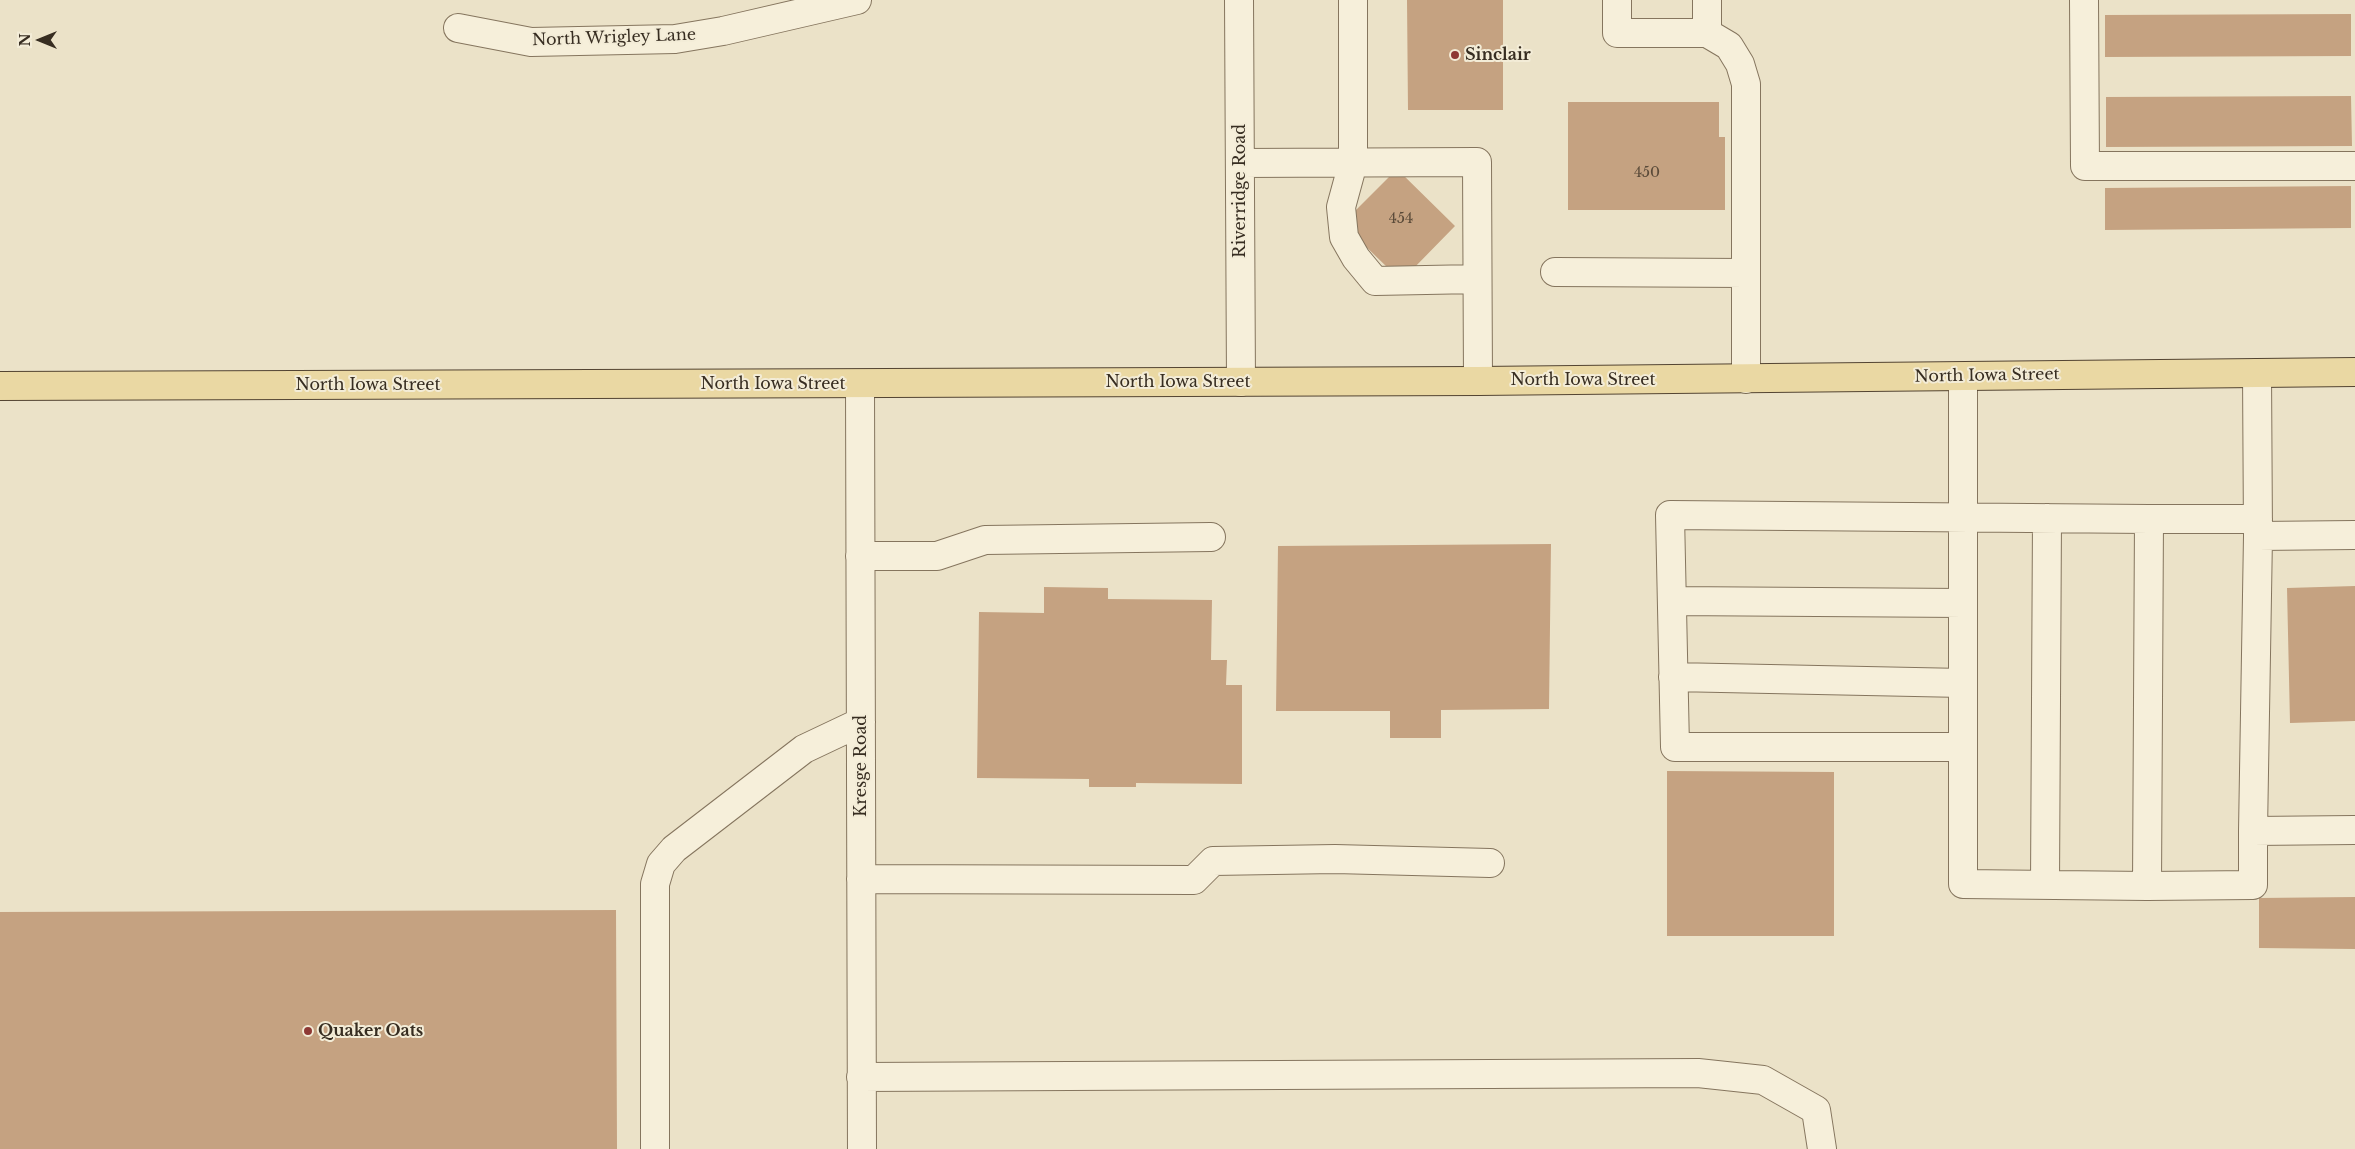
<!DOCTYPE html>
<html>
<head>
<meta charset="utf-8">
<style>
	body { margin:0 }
	#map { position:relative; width:2355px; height:1149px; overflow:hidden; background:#ebe2c8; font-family:"Libre Baskerville",serif }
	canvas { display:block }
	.north { position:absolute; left:15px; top:15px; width:50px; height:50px; -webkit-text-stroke:4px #f3ecd7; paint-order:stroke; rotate:270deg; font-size:14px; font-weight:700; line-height:20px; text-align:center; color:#372d21 }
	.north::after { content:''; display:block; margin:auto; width:18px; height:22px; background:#372d21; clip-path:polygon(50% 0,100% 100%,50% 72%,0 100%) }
</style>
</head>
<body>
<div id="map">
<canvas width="2355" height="1149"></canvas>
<div class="north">N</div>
</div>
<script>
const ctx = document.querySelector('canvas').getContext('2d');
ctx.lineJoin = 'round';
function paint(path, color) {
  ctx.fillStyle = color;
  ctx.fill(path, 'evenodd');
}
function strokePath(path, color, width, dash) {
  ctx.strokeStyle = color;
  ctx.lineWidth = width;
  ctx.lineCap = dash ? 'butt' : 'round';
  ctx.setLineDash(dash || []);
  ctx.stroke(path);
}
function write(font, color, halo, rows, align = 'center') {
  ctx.font = font + ' "Libre Baskerville",serif';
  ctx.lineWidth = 4;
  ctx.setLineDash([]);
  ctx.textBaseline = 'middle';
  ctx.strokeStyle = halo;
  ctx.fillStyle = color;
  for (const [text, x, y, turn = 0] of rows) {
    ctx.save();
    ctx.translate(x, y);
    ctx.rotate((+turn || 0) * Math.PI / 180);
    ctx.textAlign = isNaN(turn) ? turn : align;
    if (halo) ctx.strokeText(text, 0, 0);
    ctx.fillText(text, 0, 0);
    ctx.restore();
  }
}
paint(new Path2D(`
	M 1407,0 L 1503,0 L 1503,110 L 1408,110 Z
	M 2351,14 L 2351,56 L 2105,57 L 2105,15 Z
	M 2351,96 L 2352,146 L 2106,147 L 2106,97 Z
	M 1568,102 L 1719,102 L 1719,137 L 1725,137 L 1725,210 L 1568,210 Z
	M 1397,169 L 1455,226 L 1412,270 L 1389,269 L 1354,235 L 1354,212 Z
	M 2351,186 L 2351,228 L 2105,230 L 2105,188 Z
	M 1551,544 L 1549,709 L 1441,710 L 1441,738 L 1390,738 L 1390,711 L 1276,711 L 1278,546 Z
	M 2355,586 L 2355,721 L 2290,723 L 2287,588 Z
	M 1044,587 L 1108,588 L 1108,599 L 1212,600 L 1211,660 L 1227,660 L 1226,685 L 1242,685 L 1242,784 L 1136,783 L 1136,787 L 1089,787 L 1089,779 L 977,778 L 979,612 L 1044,613 Z
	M 1667,771 L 1834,772 L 1834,936 L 1667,936 Z
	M 2355,897 L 2355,949 L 2259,948 L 2259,898 Z
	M 616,910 L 617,1149 L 0,1149 L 0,912 Z`), '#c5a281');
const minor = new Path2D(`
	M 1239,0 L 1241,382
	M 1353,0 L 1353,163 L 1341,207 L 1344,237 L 1356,258 L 1375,281 L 1477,279
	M 1617,0 L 1617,33 L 1707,33 L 1729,46 L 1740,64 L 1746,84 L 1746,379
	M 1707,0 L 1707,33
	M 2084,0 L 2085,166 L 2355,166
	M 458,28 L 531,42 L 675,39 L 723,31 L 857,0
	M 1240,163 L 1477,162 L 1478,381
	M 1555,272 L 1746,273
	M 2257,373 L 2258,536 L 2253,831 L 2355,830
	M 1963,377 C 1963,546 1963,715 1963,884 L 2147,886 L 2149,519 L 1670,515 L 1675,747 L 1963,747
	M 860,384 L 862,1149
	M 2149,519 L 2258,519
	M 2258,536 L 2355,535
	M 860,556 L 937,556 L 985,540 L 1211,537
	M 1672,601 L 1963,603
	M 1673,677 L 1963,683
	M 861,879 L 1194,880 L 1213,861 L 1335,859 L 1490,863
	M 2045,885 L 2047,518
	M 2147,886 L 2253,885 L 2253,831
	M 861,1077 L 1698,1073 L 1763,1080 L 1816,1110 L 1822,1149
	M 655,1149 L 655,884 L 661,864 L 674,849 L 804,749 L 861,722`);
const major = new Path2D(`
	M 0,386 L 1478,381 L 2355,372`);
strokePath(minor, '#85755e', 30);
strokePath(major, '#534432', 30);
strokePath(minor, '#f6efda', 28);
strokePath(major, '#ead8a3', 28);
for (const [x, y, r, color] of [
	[1455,55,5,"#8e3934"],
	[308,1031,5,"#8e3934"]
]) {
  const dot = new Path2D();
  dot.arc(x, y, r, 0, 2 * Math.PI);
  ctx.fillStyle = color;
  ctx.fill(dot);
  strokePath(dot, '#f3ecd7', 2);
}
write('14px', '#5a4a39', null, [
	["450",1647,173],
	["454",1401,219]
]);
write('16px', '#372d21', '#f3ecd7', [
	["North Wrigley Lane",614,38,-2],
	["Riverridge Road",1240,191,-90],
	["North Iowa Street",1987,376,-1],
	["North Iowa Street",1583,380],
	["North Iowa Street",1178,382],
	["North Iowa Street",773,384],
	["North Iowa Street",368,385],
	["Kresge Road",861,766,-90]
]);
write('bold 16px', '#372d21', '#f3ecd7', [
	["Sinclair",1465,55],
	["Quaker Oats",318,1031]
], 'left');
</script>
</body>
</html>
